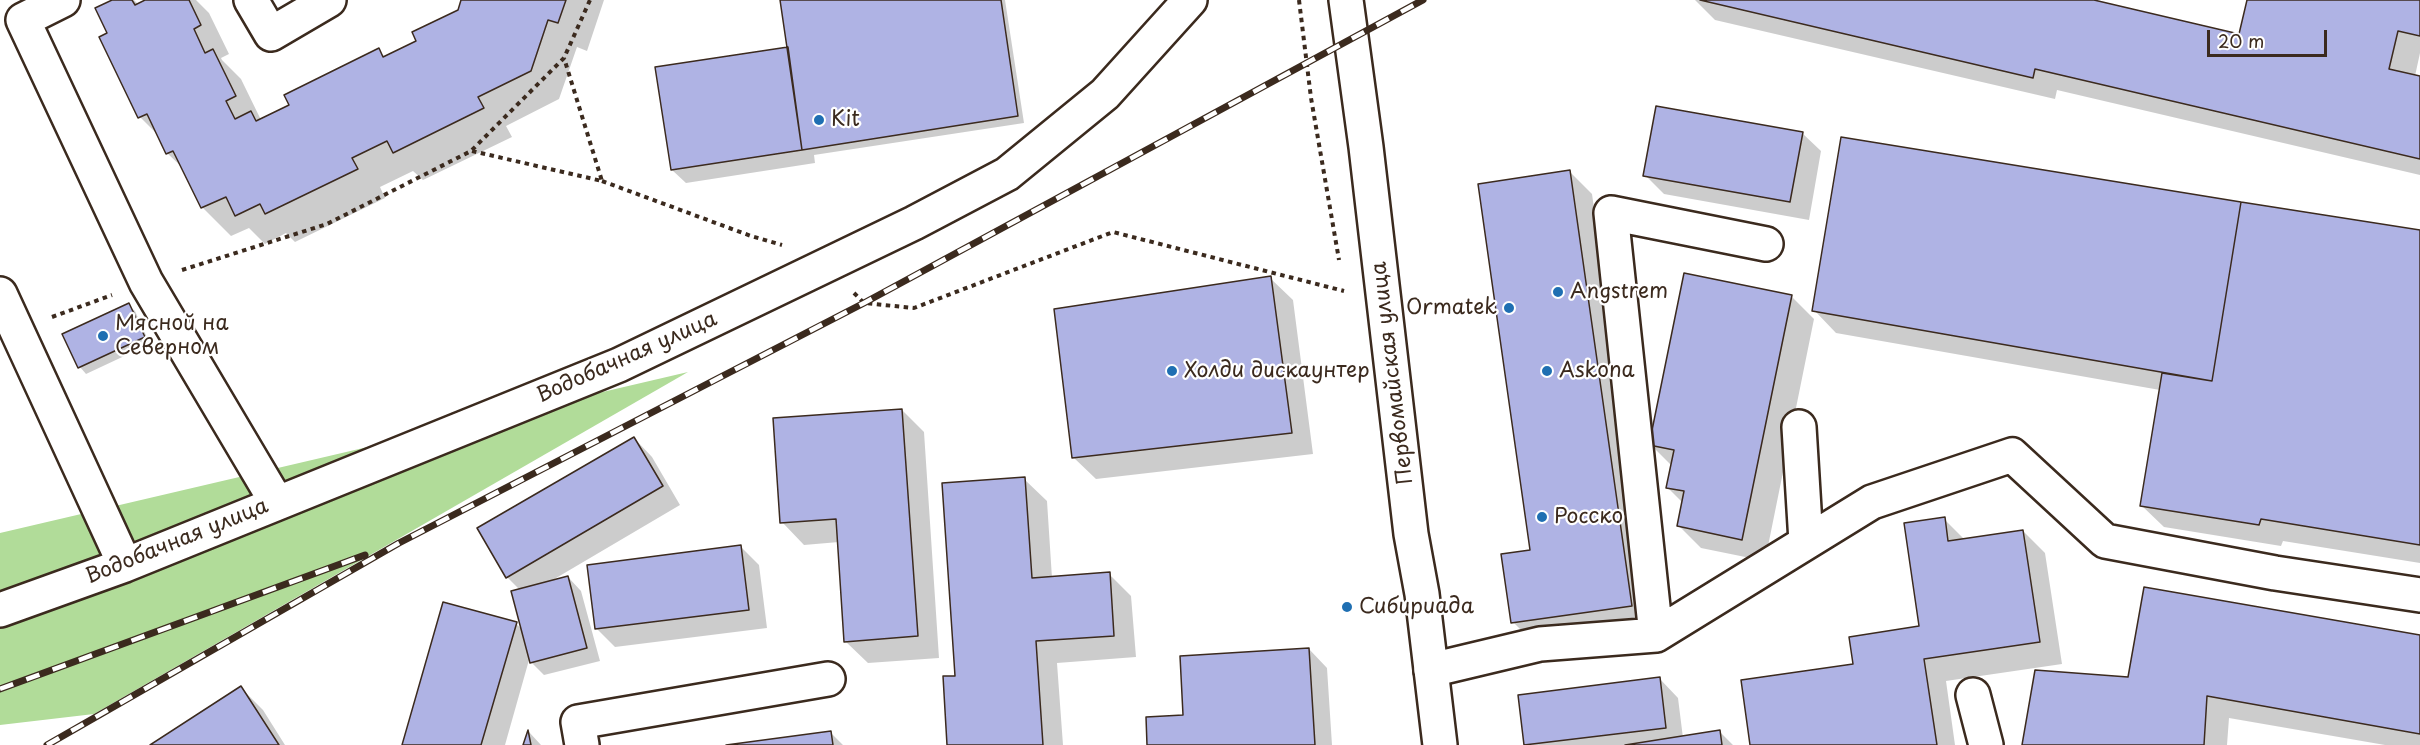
<!DOCTYPE html>
<html>
<head>
<meta charset="utf-8">
<style>
	body { margin:0 }
	#map { position:relative; width:2420px; height:745px; overflow:hidden; background:#fff; font-family:"Playpen Sans",sans-serif }
	canvas { display:block }
	.scale { position:absolute; left:2207px; top:30px; width:120px; height:27px; box-sizing:border-box; border:3px solid #3b2a1e; border-top:0; padding-left:8px; font-size:18px; line-height:21px; white-space:nowrap; color:#3b2a1e; -webkit-text-stroke:4px #fff; paint-order:stroke }
</style>
</head>
<body>
<div id="map">
<canvas width="2420" height="745"></canvas>
<div class="scale">20 m</div>
</div>
<script>
const ctx = document.querySelector('canvas').getContext('2d');
ctx.lineJoin = 'round';
function paint(path, color) {
  ctx.fillStyle = color;
  ctx.fill(path, 'evenodd');
}
function strokePath(path, color, width, dash) {
  ctx.strokeStyle = color;
  ctx.lineWidth = width;
  ctx.lineCap = dash ? 'butt' : 'round';
  ctx.setLineDash(dash || []);
  ctx.stroke(path);
}
function write(font, color, halo, rows, align = 'center') {
  ctx.font = font + ' "Playpen Sans",sans-serif';
  ctx.lineWidth = 4.5;
  ctx.setLineDash([]);
  ctx.textBaseline = 'middle';
  ctx.strokeStyle = halo;
  ctx.fillStyle = color;
  for (const [text, x, y, turn = 0] of rows) {
    ctx.save();
    ctx.translate(x, y);
    ctx.rotate((+turn || 0) * Math.PI / 180);
    ctx.textAlign = isNaN(turn) ? turn : align;
    if (halo) ctx.strokeText(text, 0, 0);
    ctx.fillText(text, 0, 0);
    ctx.restore();
  }
}
paint(new Path2D(`
	M 688,372 L 94,714 L 0,725 L 0,533 Z`), '#b1dc99');
paint(new Path2D(`
	M 115,0 L 134,0 L 139,5 L 148,0 L 196,0 L 209,13 L 229,54 L 221,58 L 222,60 L 241,79 L 261,120 L 291,106 L 378,50 L 386,58 L 418,42 L 459,11 L 463,0 L 604,0 L 587,51 L 577,47 L 559,99 L 506,126 L 512,137 L 423,180 L 413,171 L 380,187 L 385,198 L 295,242 L 286,233 L 265,244 L 249,228 L 231,236 L 202,207 L 184,169 L 167,153 L 159,136 L 140,117 L 109,34 Z
	M 782,0 L 1005,0 L 1024,123 L 814,155 L 815,163 L 686,183 L 672,170 L 789,48 Z
	M 1695,0 L 2087,0 L 2240,36 L 2248,0 L 2420,0 L 2420,53 L 2415,76 L 2420,78 L 2420,175 L 2057,90 L 2055,99 L 1715,20 Z
	M 1802,133 L 1821,151 L 1809,220 L 1664,194 L 1645,175 Z
	M 1570,172 L 1592,194 L 1654,628 L 1535,644 L 1513,622 L 1532,551 Z
	M 2420,232 L 2420,563 L 2283,541 L 2281,546 L 2164,527 L 2141,505 L 2160,390 L 1836,333 L 1814,310 Z
	M 1685,275 L 1792,297 L 1814,319 L 1765,561 L 1701,548 L 1679,526 L 1683,503 L 1667,487 L 1672,466 L 1650,444 Z
	M 1270,278 L 1293,300 L 1313,454 L 1096,479 L 1073,457 Z
	M 128,305 L 135,311 L 150,344 L 86,374 L 80,367 Z
	M 902,410 L 924,432 L 939,658 L 868,663 L 845,641 L 839,542 L 804,545 L 782,522 Z
	M 634,438 L 652,457 L 680,505 L 551,581 L 568,577 L 581,591 L 600,661 L 544,675 L 529,660 L 505,745 L 403,745 L 516,624 L 523,630 L 520,590 L 507,577 Z
	M 1024,479 L 1047,501 L 1052,578 L 1109,574 L 1131,596 L 1136,657 L 1057,663 L 1063,745 L 949,745 L 957,677 Z
	M 1944,519 L 1965,540 L 2023,531 L 2045,553 L 2062,664 L 1946,681 L 1955,745 L 1752,745 L 1855,665 L 1921,627 Z
	M 740,546 L 759,565 L 767,628 L 615,647 L 596,628 Z
	M 2420,637 L 2420,745 L 2385,745 L 2229,718 L 2227,745 L 2023,745 L 2129,679 Z
	M 1309,649 L 1327,668 L 1332,745 L 1149,745 L 1185,716 Z
	M 1660,679 L 1678,698 L 1683,738 L 1720,732 L 1733,745 L 1525,745 L 1519,696 Z
	M 241,688 L 263,710 L 285,745 L 152,745 Z
	M 529,732 L 541,745 L 524,745 Z
	M 831,733 L 843,745 L 738,745 Z`), '#0003');
const building = new Path2D(`
	M 112,0 L 132,0 L 135,5 L 145,0 L 189,0 L 201,25 L 194,29 L 205,53 L 213,49 L 236,96 L 226,101 L 235,119 L 251,111 L 256,121 L 289,105 L 284,95 L 379,48 L 383,57 L 416,41 L 412,32 L 458,10 L 461,0 L 566,0 L 558,23 L 548,20 L 531,71 L 478,97 L 484,108 L 393,153 L 387,141 L 352,158 L 358,169 L 265,214 L 260,204 L 235,216 L 226,197 L 201,208 L 173,151 L 166,154 L 147,114 L 138,118 L 99,37 L 107,33 L 95,8 Z
	M 780,0 L 1001,0 L 1018,116 L 802,150 Z
	M 1700,0 L 2094,0 L 2239,34 L 2247,0 L 2420,0 L 2420,36 L 2398,31 L 2389,69 L 2420,76 L 2420,159 L 2035,69 L 2033,78 Z
	M 788,47 L 802,150 L 671,170 L 655,67 Z
	M 1656,106 L 1803,132 L 1790,202 L 1643,176 Z
	M 1841,137 L 2241,202 L 2212,381 L 1812,311 Z
	M 1570,170 L 1632,606 L 1511,623 L 1501,554 L 1530,550 L 1478,184 Z
	M 2241,202 L 2420,230 L 2420,545 L 2261,519 L 2259,525 L 2140,506 L 2162,373 L 2212,381 Z
	M 1684,273 L 1792,295 L 1742,540 L 1677,526 L 1684,491 L 1666,488 L 1674,450 L 1649,445 Z
	M 1271,276 L 1292,433 L 1072,458 L 1054,309 Z
	M 129,303 L 145,337 L 78,368 L 62,334 Z
	M 902,409 L 918,636 L 844,642 L 836,519 L 780,523 L 773,418 Z
	M 634,437 L 663,486 L 506,578 L 477,528 Z
	M 1025,477 L 1032,578 L 1110,572 L 1114,636 L 1036,641 L 1043,745 L 947,745 L 943,676 L 955,676 L 942,483 Z
	M 1945,517 L 1948,541 L 2023,530 L 2040,642 L 1924,659 L 1937,745 L 1750,745 L 1741,680 L 1853,664 L 1849,637 L 1919,626 L 1904,523 Z
	M 741,545 L 749,610 L 595,629 L 587,565 Z
	M 568,576 L 587,648 L 530,663 L 511,591 Z
	M 2144,587 L 2420,635 L 2420,734 L 2207,696 L 2204,745 L 2022,745 L 2035,670 L 2128,677 Z
	M 443,602 L 517,622 L 481,745 L 402,745 Z
	M 1309,648 L 1315,745 L 1147,745 L 1146,717 L 1183,715 L 1180,656 Z
	M 1660,677 L 1666,728 L 1524,745 L 1518,695 Z
	M 241,686 L 279,745 L 150,745 Z
	M 528,730 L 531,745 L 523,745 Z
	M 1720,730 L 1722,745 L 1625,745 Z
	M 831,731 L 833,745 L 726,745 Z`);
paint(building, '#afb3e4');
strokePath(building, '#3b2a1e', 1.5);
const minor = new Path2D(`
	M 63,0 L 23,20 L 146,282 L 277,503
	M 251,0 L 271,34 L 329,0
	M 0,294 L 125,565
	M 1799,427 L 1806,542
	M 0,610 L 125,565 L 619,365 L 914,223 L 1007,174 L 1105,94 L 1190,0
	M 1656,635 L 1611,213 L 1766,244
	M 1431,670 L 1540,644 L 1656,635 L 1872,502 L 2012,455 L 2105,541 L 2275,573 L 2420,595
	M 1973,695 L 1986,745
	M 582,745 L 578,722 L 828,679`);
const major = new Path2D(`
	M 1346,0 L 1366,147 L 1411,534 L 1422,594 L 1440,745`);
strokePath(minor, '#3b2a1e', 38);
strokePath(major, '#3b2a1e', 38);
strokePath(new Path2D(`
	M 1299,0 L 1311,98 L 1339,260
	M 472,151 L 602,181 L 564,58
	M 602,181 L 751,236 L 782,245
	M 182,270 L 327,224 L 471,151 L 564,58 L 590,0
	M 854,293 L 864,303 L 914,308 L 1113,232 L 1344,291
	M 52,317 L 112,295`), '#3b2a1e', 4, [4.5, 4.5]);
strokePath(minor, '#fff', 33);
strokePath(major, '#fff', 33);
const rail = new Path2D(`
	M 0,689 L 365,555
	M 47,745 L 399,543 L 864,303 L 1423,0`);
strokePath(rail, '#3b2a1e', 7);
strokePath(rail, '#fff', 4.5, [14]);
for (const [x, y, r, color] of [
	[819,120,6,"#1f6fb2"],
	[1558,292,6,"#1f6fb2"],
	[1509,308,6,"#1f6fb2"],
	[103,336,6,"#1f6fb2"],
	[1172,371,6,"#1f6fb2"],
	[1547,371,6,"#1f6fb2"],
	[1542,517,6,"#1f6fb2"],
	[1347,607,6,"#1f6fb2"]
]) {
  const dot = new Path2D();
  dot.arc(x, y, r, 0, 2 * Math.PI);
  ctx.fillStyle = color;
  ctx.fill(dot);
  strokePath(dot, '#fff', 2);
}
write('21px', '#3b2a1e', '#fff', [
	["Kit",831,120],
	["Angstrem",1570,292],
	["Ormatek",1497,308,"right"],
	["Мясной на",115,324],
	["Северном",115,348],
	["Холди дискаунтер",1184,371],
	["Askona",1559,371],
	["Росско",1554,517],
	["Сибириада",1359,607]
], 'left');
write('21px', '#3b2a1e', '#fff', [
	["Водобачная улица",627,358,-24],
	["Первомайская улица",1393,373,-97],
	["Водобачная улица",177,542,-22]
]);
</script>
</body>
</html>
